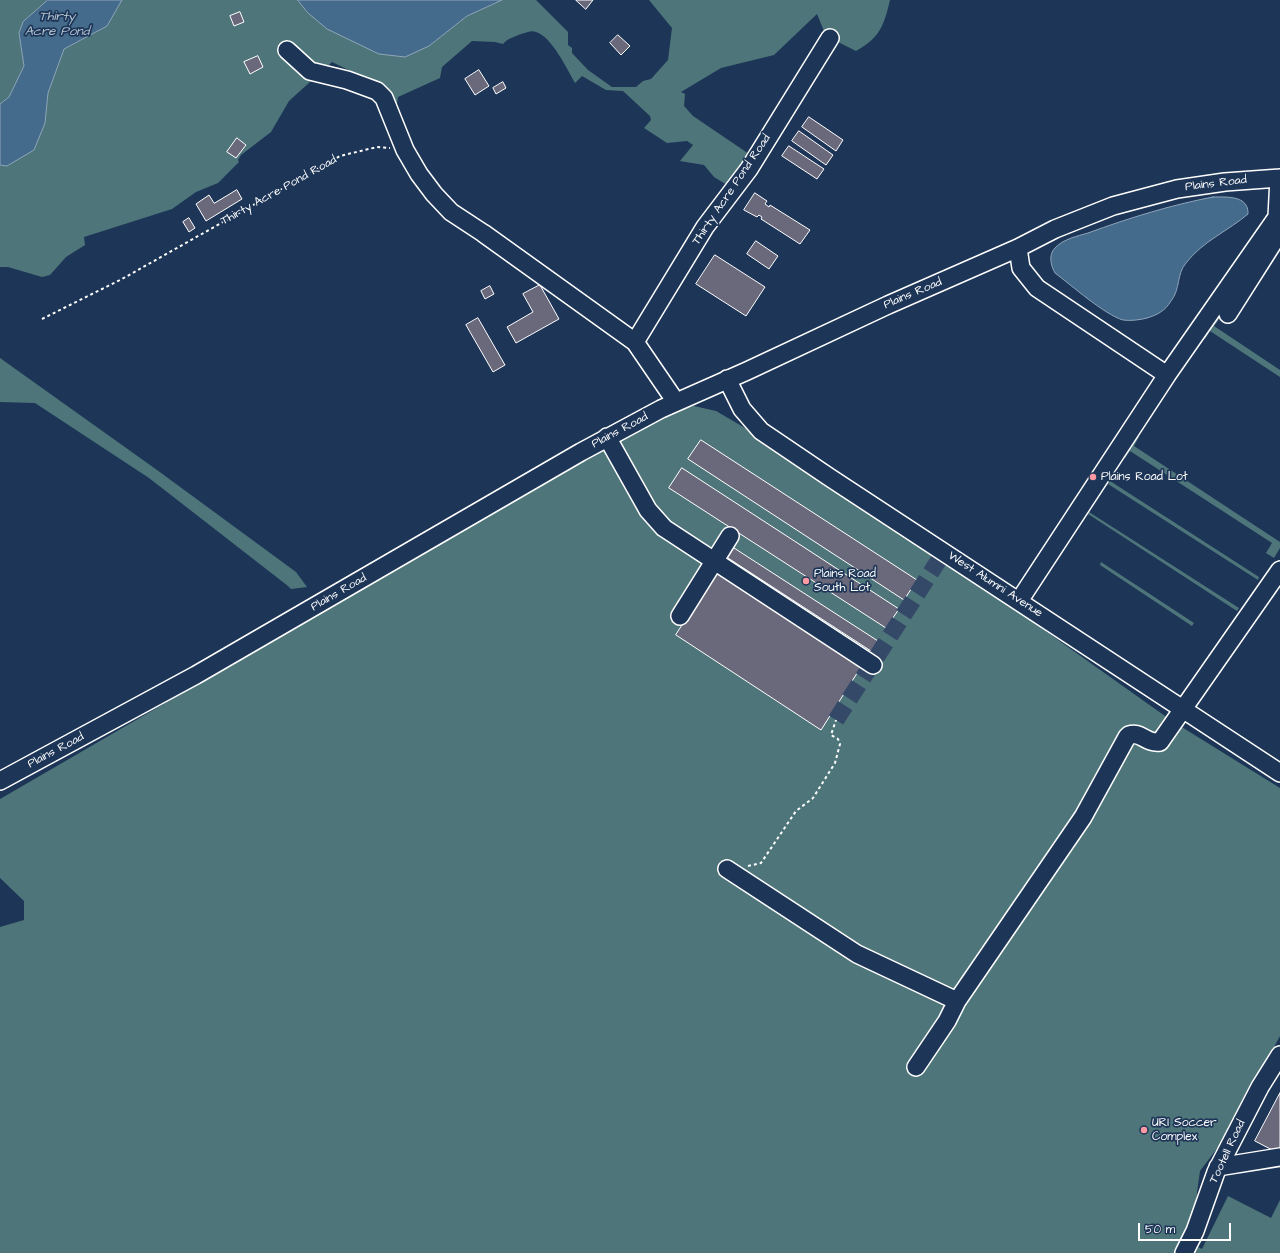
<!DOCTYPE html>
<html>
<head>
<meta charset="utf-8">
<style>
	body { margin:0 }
	#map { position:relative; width:1280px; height:1253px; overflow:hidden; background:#1d3557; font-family:"Architects Daughter",sans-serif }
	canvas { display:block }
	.scale { position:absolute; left:1138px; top:1223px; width:93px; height:18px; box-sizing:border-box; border:2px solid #fff; border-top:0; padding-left:5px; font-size:12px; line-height:14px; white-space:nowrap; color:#fff; -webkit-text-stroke:3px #1d3557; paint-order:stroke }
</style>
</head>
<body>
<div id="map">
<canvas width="1280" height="1253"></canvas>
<div class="scale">50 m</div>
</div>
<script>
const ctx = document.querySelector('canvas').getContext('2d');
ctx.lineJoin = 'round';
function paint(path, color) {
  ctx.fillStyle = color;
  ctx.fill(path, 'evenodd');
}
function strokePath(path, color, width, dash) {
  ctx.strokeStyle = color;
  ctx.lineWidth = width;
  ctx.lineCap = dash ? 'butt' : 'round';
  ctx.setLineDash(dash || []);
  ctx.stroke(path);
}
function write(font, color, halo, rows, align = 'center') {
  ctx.font = font + ' "Architects Daughter",sans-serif';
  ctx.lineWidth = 3.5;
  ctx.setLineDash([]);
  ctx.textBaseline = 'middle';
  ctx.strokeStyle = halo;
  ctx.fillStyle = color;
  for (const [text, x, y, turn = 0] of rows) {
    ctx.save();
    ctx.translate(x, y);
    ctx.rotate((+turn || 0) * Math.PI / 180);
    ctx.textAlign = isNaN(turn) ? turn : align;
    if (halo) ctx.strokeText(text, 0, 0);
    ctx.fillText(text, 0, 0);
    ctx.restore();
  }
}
paint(new Path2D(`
	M 0,0 L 48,0 L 23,22 L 19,33 L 24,66 L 9,97 L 0,104 Z
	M 122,0 L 298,0 L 308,13 L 429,46 L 467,16 L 502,0 L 536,0 L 568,32 L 568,45 L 572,48 L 572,53 L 588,70 L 612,87 L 636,87 L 643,81 L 651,79 L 668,60 L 672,28 L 649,0 L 890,0 C 884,25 880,38 856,51 L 826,36 L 817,14 L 774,55 L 721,68 L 681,92 L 685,94 L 684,106 L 693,116 L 752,156 L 732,188 L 714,177 L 704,165 L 680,161 L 693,145 L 687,141 L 667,143 L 644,128 L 651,120 L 650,116 L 623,91 L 606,90 L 582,76 L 575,83 C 567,69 552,37 536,32 C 532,30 526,33 521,34 C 514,37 508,38 503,44 L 495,42 L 472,41 L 442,67 L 440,78 L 398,97 L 397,104 L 359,75 L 332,62 L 289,101 L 271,132 L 241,155 L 238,160 L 239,162 L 218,183 L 196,192 L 172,209 L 84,237 L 85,245 L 66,257 L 50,275 L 42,277 L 8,267 L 0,267 L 0,165 L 8,166 L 45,123 L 48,93 L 64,49 L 107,26 Z
	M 1217,316 L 1220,318 L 1214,326 L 1280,370 L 1280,377 L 1210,331 L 1205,339 L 1203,337 Z
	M 0,358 L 157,470 L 296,572 L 307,587 L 291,589 L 288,586 L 149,478 L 35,403 L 0,402 Z
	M 694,406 L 716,411 L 829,477 L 1172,721 L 1280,788 L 1280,1036 L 1225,1138 L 1200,1171 L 1197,1192 L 1195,1231 L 1184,1253 L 0,1253 L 0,927 L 24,920 L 24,901 L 0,878 L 0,799 L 665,413 Z
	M 1137,436 L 1139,437 L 1134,446 L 1280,542 L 1280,548 L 1274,558 L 1266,553 L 1272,543 L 1130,451 L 1125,458 L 1123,457 Z
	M 1110,481 L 1259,577 L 1258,580 L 1108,484 Z
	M 1089,512 L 1239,608 L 1237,611 L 1088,514 Z
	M 1101,562 L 1194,623 L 1192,626 L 1100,565 Z
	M 1228,1196 L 1271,1218 L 1280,1200 L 1280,1253 L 1191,1253 L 1198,1239 L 1202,1241 L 1198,1247 L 1202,1249 Z`), '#4e767a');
const water = new Path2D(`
	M 48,0 L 122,0 L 107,26 L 64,49 L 48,93 L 45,123 L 34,150 L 7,166 L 0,165 L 0,104 L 9,97 L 24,66 L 19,33 L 23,22 Z
	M 298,0 L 502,0 L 467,16 L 429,46 L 405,57 L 379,54 L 327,29 L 308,13 Z
	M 1213,197 C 1226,197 1249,195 1248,214 C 1228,231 1203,241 1186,263 C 1176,275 1181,288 1171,301 C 1165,311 1157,315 1147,318 C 1140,320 1130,321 1123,320 C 1105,315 1071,285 1055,273 C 1051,266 1048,255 1055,248 C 1063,239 1078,236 1088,233 C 1129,218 1171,205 1213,197 Z`);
paint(water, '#446b8c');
strokePath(water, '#8fa6ba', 1);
const building = new Path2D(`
	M 576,0 L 593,0 L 586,9 Z
	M 240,12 L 244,22 L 234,26 L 230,16 Z
	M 618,35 L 630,46 L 621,55 L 610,43 Z
	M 258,56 L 263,67 L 250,74 L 244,62 Z
	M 479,70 L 489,86 L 475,95 L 465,79 Z
	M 503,82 L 506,88 L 496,94 L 493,88 Z
	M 809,117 L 843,140 L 836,151 L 802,127 Z
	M 799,131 L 833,155 L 826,165 L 792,141 Z
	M 237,138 L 246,145 L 236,158 L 227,152 Z
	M 789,146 L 824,169 L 817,179 L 782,156 Z
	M 237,190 L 242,199 L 206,221 L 196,204 L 209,195 L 214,203 Z
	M 755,193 L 767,201 L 765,204 L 769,207 L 770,205 L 810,230 L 800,244 L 761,219 L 762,217 L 759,215 L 757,217 L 744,210 Z
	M 189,218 L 195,228 L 189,232 L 183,222 Z
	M 756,241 L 778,256 L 769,269 L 747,254 Z
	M 715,255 L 765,287 L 746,316 L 696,284 Z
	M 540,285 L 559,319 L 516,343 L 507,327 L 533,312 L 523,294 Z
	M 490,286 L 494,294 L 485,299 L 481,291 Z
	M 478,318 L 505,365 L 493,372 L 466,325 Z
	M 701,440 L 917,580 L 904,600 L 688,459 Z
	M 682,468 L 899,609 L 886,628 L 669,488 Z
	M 734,548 L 878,641 L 871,651 L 728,558 Z
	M 716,573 L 861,667 L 821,730 L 676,635 Z
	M 1280,1093 L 1280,1154 L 1255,1141 Z`);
paint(building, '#6a697c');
strokePath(building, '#fff', 1);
strokePath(new Path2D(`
	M 836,720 L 944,552`), '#344968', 17, [17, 8]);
const minor = new Path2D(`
	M 287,50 L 310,71 L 347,80 L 377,91 L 384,98 L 405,150 L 419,174 L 434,194 L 451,212 L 483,233 L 635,342 L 676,402
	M 1018,248 L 1021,268 L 1037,288 L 1167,375
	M 1228,314 L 1280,232
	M 635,342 L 705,227 L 749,169 L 830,38
	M 727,379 L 742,409 L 761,431 L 829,477 L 1280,773
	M 607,437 L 648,510 L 664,528 L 873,665
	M 1019,601 L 1167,375 L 1277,217 L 1279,178
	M 680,616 L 730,536
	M 0,781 L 196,675 L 581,452 L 661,409 L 747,371 L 888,305 L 1018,248 L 1055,229 L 1113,206 L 1177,189 L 1225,182 L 1280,178
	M 727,869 L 857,954 L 957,1001
	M 916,1067 L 947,1021 L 957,1001 L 1083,817 L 1127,737 L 1129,735 C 1141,731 1146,744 1160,742 L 1280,570
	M 1218,1167 L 1280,1157
	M 1184,1253 L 1195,1231 L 1216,1172 L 1260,1087 L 1280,1055`);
strokePath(minor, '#fff', 20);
strokePath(new Path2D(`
	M 42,319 L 122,279 L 340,156 L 377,147 L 390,148
	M 748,866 L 761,863 L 796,811 L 813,798 L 835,763 L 840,744 L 838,739 L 831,735 L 836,720`), '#fff', 2, [3, 3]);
strokePath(minor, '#1d3557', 17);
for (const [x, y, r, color] of [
	[1093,477,4,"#ff9aa2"],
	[806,581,4,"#ff9aa2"],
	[1144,1130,4,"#ff9aa2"]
]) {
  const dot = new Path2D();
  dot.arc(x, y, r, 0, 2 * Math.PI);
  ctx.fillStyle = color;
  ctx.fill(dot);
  strokePath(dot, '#1d3557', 1.5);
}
write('12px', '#fff', '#1d3557', [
	["Plains Road",1216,184,-7],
	["Thirty Acre Pond Road",732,190,-56],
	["Thirty Acre Pond Road",279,191,-29],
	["Plains Road",913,294,-23],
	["Plains Road",620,431,-28],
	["West Alumni Avenue",995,585,33],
	["Plains Road",339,593,-30],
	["Plains Road",56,751,-28],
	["Tootell Road",1228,1152,-65]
]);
write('12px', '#fff', '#1d3557', [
	["Plains Road Lot",1101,477],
	["Plains Road",814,574],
	["South Lot",814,588],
	["URI Soccer",1152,1123],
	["Complex",1152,1137]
], 'left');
write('italic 13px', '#b4c4d1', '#1d3557', [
	["Thirty",57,17],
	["Acre Pond",57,32]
]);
</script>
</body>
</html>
